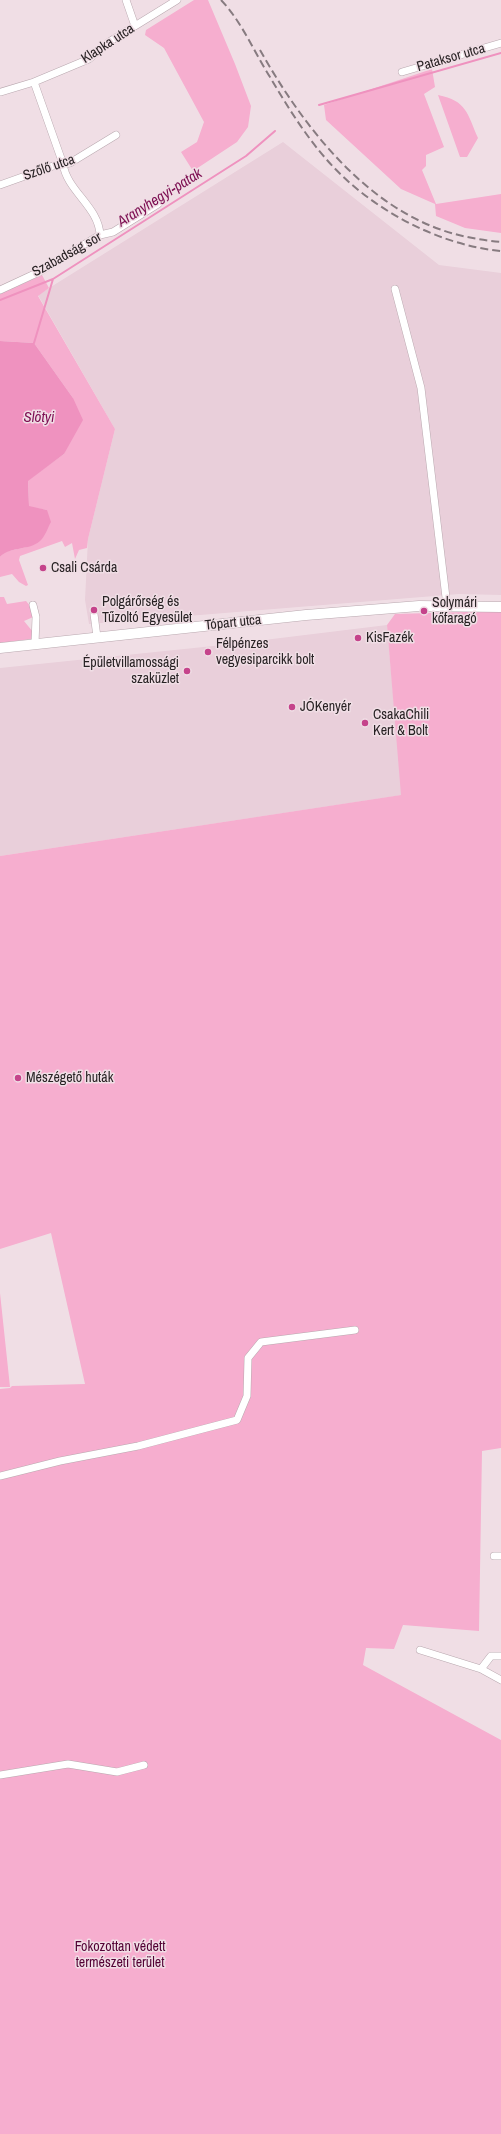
<!DOCTYPE html>
<html>
<head>
<meta charset="utf-8">
<style>
	body { margin:0 }
	canvas { display:block; background:#f0dee5 }
</style>
</head>
<body>
<canvas width="501" height="2134"></canvas>
<script>
const ctx = document.querySelector('canvas').getContext('2d');
ctx.lineJoin = 'round';
function paint(path, color) {
  ctx.fillStyle = color;
  ctx.fill(path, 'evenodd');
}
function strokePath(path, color, width, dash) {
  ctx.strokeStyle = color;
  ctx.lineWidth = width;
  ctx.lineCap = dash ? 'butt' : 'round';
  ctx.setLineDash(dash || []);
  ctx.stroke(path);
}
function write(font, color, halo, rows, align = 'center') {
  ctx.font = font + ' "Archivo Narrow",sans-serif';
  ctx.lineWidth = 3;
  ctx.setLineDash([]);
  ctx.textBaseline = 'middle';
  ctx.strokeStyle = halo;
  ctx.fillStyle = color;
  for (const [text, x, y, turn = 0] of rows) {
    ctx.save();
    ctx.translate(x, y);
    ctx.rotate((+turn || 0) * Math.PI / 180);
    ctx.textAlign = isNaN(turn) ? turn : align;
    if (halo) ctx.strokeText(text, 0, 0);
    ctx.fillText(text, 0, 0);
    ctx.restore();
  }
}
paint(new Path2D(`
	M 283,142 L 439,265 L 501,273 L 501,595 L 459,594 L 89,624 L 85,600 L 88,539 L 115,429 L 38,295 Z
	M 387,625 L 402,795 L 0,856 L 0,668 L 223,645 Z`), '#e9cfda');
paint(new Path2D(`
	M 194,0 L 208,0 L 235,64 L 251,106 L 248,127 L 237,142 L 193,171 L 181,152 L 197,142 L 204,122 L 164,48 L 145,35 L 146,30 Z
	M 432,69 L 435,87 L 424,94 L 444,147 L 426,155 L 426,166 L 422,170 L 436,204 L 501,194 L 501,233 L 465,228 L 436,216 L 435,204 L 401,189 L 326,120 L 324,105 Z
	M 438,95 C 467,101 467,113 478,138 L 467,157 L 460,157 Z
	M 42,275 L 49,288 L 38,296 L 115,429 L 88,539 L 87,548 L 79,550 L 75,559 L 72,543 L 65,547 L 62,541 L 20,556 L 19,560 L 28,585 L 26,586 L 19,582 L 12,574 L 0,577 L 0,557 L 4,552 L 27,547 L 47,510 L 29,507 L 28,480 L 64,454 L 73,398 L 34,343 L 0,341 L 0,294 Z
	M 0,597 L 4,597 L 7,604 L 26,601 L 38,615 L 24,621 L 33,632 L 31,639 L 0,643 Z
	M 501,611 L 501,1448 L 482,1451 L 479,1631 L 403,1625 L 394,1649 L 366,1648 L 363,1665 L 501,1740 L 501,2134 L 0,2134 L 0,1389 L 10,1388 L 12,1386 L 85,1384 L 51,1233 L 0,1249 L 0,856 L 401,795 L 387,625 L 395,614 Z
	M 0,1293 L 10,1387 L 0,1387 Z`), '#f6aecf');
paint(new Path2D(`
	M 0,341 L 34,343 L 73,398 L 83,420 L 64,454 L 28,481 L 29,506 L 47,510 L 51,522 C 48,527 45,537 40,541 C 29,551 10,546 0,557 Z`), '#ef92bf');
strokePath(new Path2D(`
	M 319,105 L 501,53
	M 0,300 L 53,279 L 246,156 L 275,131
	M 34,343 L 53,279`), '#ef92bf', 2);
const street = new Path2D(`
	M 126,0 L 135,26
	M 402,72 L 501,43
	M 34,82 L 63,164 C 67,191 99,207 100,235
	M 1,92 L 34,82 L 89,59 L 109,42 L 177,0
	M 0,185 L 53,166 L 70,163 L 116,135
	M 395,289 L 421,388 L 447,606
	M 0,290 L 39,272 L 100,235 L 113,232 L 158,204
	M 33,605 L 36,617 L 35,644
	M 94,614 L 97,637
	M 0,1476 L 60,1461 L 138,1446 L 237,1420 L 247,1396 L 248,1358 L 261,1342 L 355,1330
	M 494,1556 L 501,1556
	M 420,1650 L 481,1669 L 501,1680
	M 481,1669 L 491,1656 L 501,1656
	M 0,1775 L 68,1764 L 117,1772 L 144,1765`);
const secondary = new Path2D(`
	M 0,648 L 306,615 L 419,606 L 501,607`);
strokePath(street, '#b9a8af', 8);
strokePath(secondary, '#b9a8af', 11);
strokePath(street, '#fff', 7);
strokePath(secondary, '#fff', 10);
strokePath(new Path2D(`
	M 221,0 C 242,22 254,52 270,77 C 287,106 305,135 327,160 C 369,208 437,245 501,251
	M 260,50 C 300,121 359,200 439,229 C 458,236 480,240 501,242`), '#877b80', 2, [8, 4]);
for (const [x, y, r, color] of [
	[43,568,4,"#c5438b"],
	[94,610,4,"#c5438b"],
	[424,611,4,"#c5438b"],
	[358,638,4,"#c5438b"],
	[208,652,4,"#c5438b"],
	[187,671,4,"#c5438b"],
	[292,707,4,"#c5438b"],
	[365,723,4,"#c5438b"],
	[18,1078,4,"#c5438b"]
]) {
  const dot = new Path2D();
  dot.arc(x, y, r, 0, 2 * Math.PI);
  ctx.fillStyle = color;
  ctx.fill(dot);
  strokePath(dot, '#f0dee5', 1.5);
}
write('14px', '#282224', '#f0dee5', [
	["Klapka utca",108,44,-33],
	["Pataksor utca",451,58,-16],
	["Szőlő utca",49,168,-19],
	["Szabadság sor",67,255,-29],
	["Tópart utca",233,623,-6]
]);
write('14px', '#282224', '#f0dee5', [
	["Csali Csárda",51,568],
	["Polgárőrség és",102,602],
	["Tűzoltó Egyesület",102,618],
	["Solymári",432,603],
	["kőfaragó",432,619],
	["KisFazék",366,638],
	["Félpénzes",216,644],
	["vegyesiparcikk bolt",216,660],
	["Épületvillamossági",179,663,"right"],
	["szaküzlet",179,679,"right"],
	["JÓKenyér",300,707],
	["CsakaChili",373,715],
	["Kert & Bolt",373,731],
	["Mészégető huták",26,1078]
], 'left');
write('14px', '#530034', '#f0dee5', [
	["Fokozottan védett",120,1947],
	["természeti terület",120,1963]
]);
write('italic 15px', '#7c0d51', '#f0dee5', [
	["Aranyhegyi-patak",160,198,-32],
	["Slötyi",39,418]
]);
</script>
</body>
</html>
